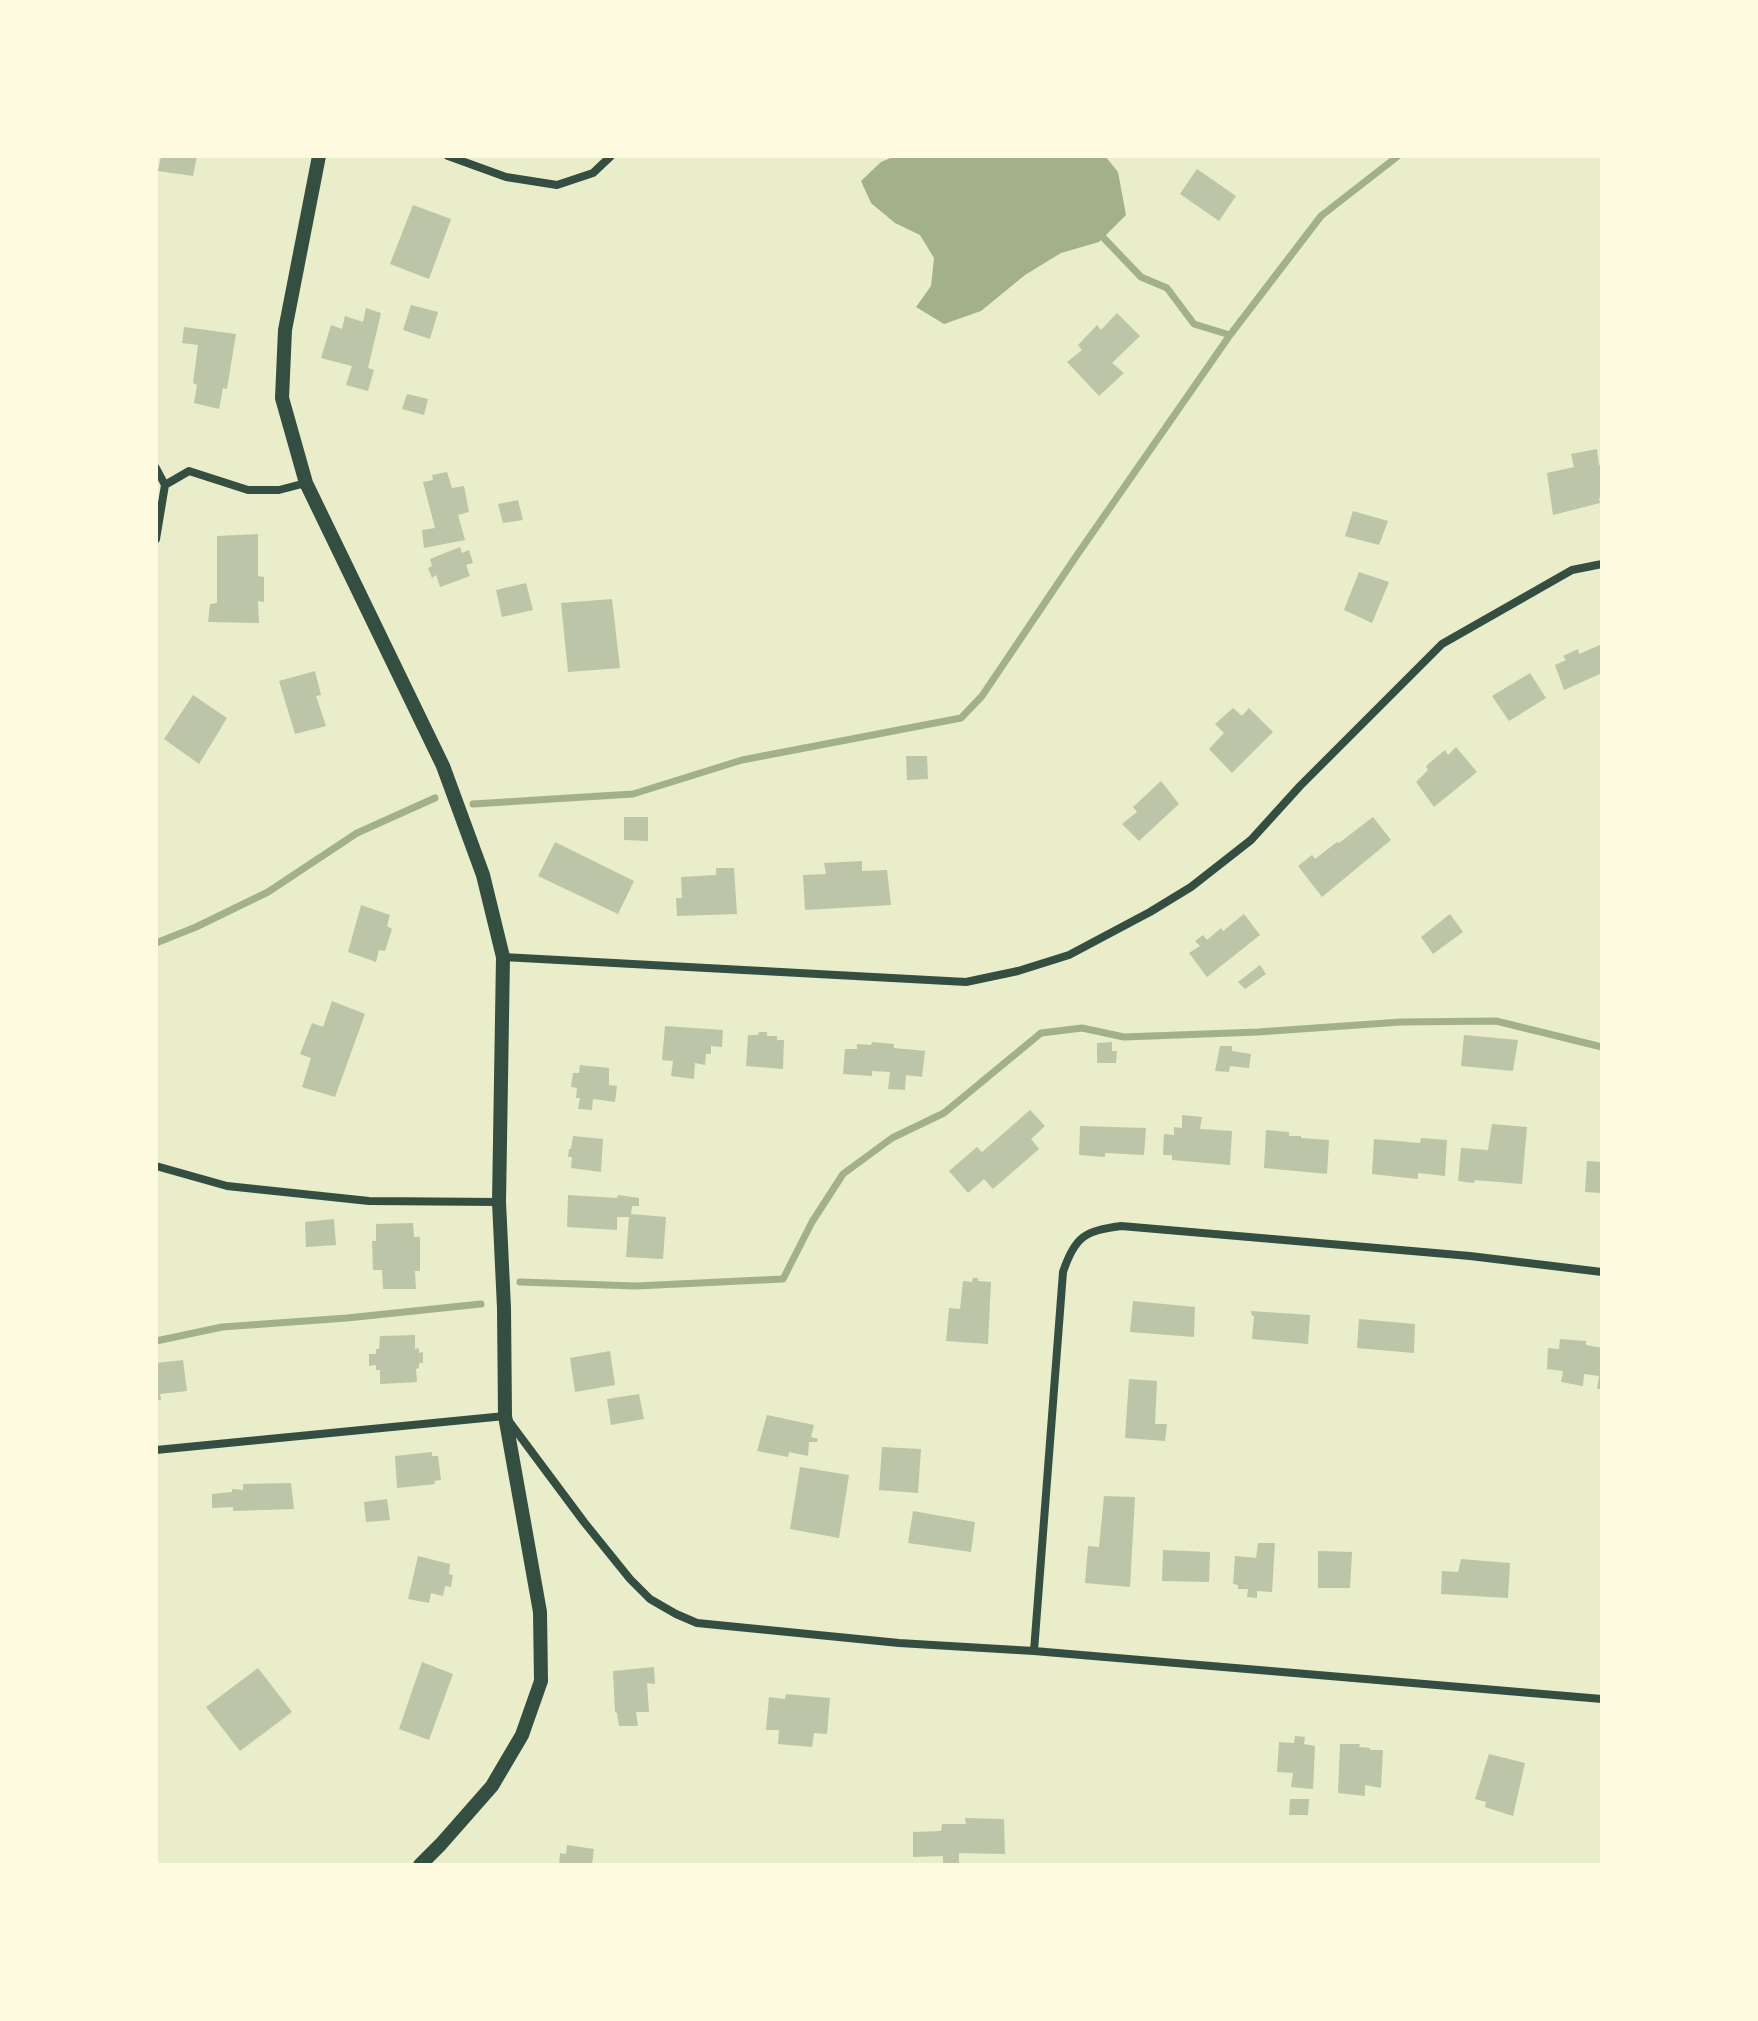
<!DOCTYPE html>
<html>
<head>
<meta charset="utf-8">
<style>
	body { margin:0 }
	#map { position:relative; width:1758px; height:2021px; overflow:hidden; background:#e9edc9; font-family:Helvetica,sans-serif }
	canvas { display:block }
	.frame { position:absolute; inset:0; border:158px solid #fefae0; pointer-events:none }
</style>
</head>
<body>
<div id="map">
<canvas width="1758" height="2021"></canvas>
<div class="frame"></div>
</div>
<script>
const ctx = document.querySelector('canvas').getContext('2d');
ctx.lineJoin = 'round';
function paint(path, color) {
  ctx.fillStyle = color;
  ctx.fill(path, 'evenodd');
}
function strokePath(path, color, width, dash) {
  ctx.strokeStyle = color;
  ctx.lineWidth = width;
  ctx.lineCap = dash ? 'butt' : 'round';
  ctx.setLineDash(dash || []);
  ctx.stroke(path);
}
paint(new Path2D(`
	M 895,156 L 1105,156 L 1118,172 L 1126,215 L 1099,242 L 1061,253 L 1025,275 L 981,311 L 944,324 L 916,307 L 931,286 L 934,258 L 920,235 L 895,223 L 871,203 L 861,181 L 881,162 Z`), '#a3b18a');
strokePath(new Path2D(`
	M 1097,231 L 1141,277 L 1167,288 L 1194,324 L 1230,335
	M 473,804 L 633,794 L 742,760 L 961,718 L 982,696 L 1077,555 L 1230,335 L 1321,216 L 1398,156
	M 156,943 L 196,927 L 268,892 L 357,833 L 435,798
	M 520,1282 L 636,1286 L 783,1279 L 812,1222 L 843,1174 L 892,1138 L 944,1113 L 1041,1033 L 1082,1028 L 1124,1037 L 1258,1032 L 1401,1022 L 1496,1021 L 1602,1047
	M 156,1341 L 222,1327 L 347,1318 L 481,1304`), '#a3b18a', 7);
paint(new Path2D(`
	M 161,156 L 197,156 L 193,176 L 158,171 Z
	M 1197,169 L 1236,196 L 1219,221 L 1180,194 Z
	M 413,205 L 451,219 L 429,279 L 390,264 Z
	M 411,305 L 438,312 L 430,339 L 403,330 Z
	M 366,308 L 381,313 L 368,368 L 374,370 L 368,391 L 346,385 L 352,366 L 321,358 L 331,325 L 342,329 L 345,316 L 363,322 Z
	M 1117,313 L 1140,336 L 1112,363 L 1124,373 L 1099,396 L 1067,362 L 1082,350 L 1078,345 L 1097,325 L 1101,330 Z
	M 184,327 L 236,334 L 227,389 L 223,388 L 219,409 L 194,403 L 197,385 L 193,383 L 198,345 L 182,343 Z
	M 407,394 L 428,399 L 424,415 L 402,409 Z
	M 1597,449 L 1599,465 L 1602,464 L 1602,497 L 1599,498 L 1600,503 L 1553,515 L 1547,473 L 1574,467 L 1571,454 Z
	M 447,472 L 452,488 L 464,486 L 469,512 L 458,515 L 465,540 L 424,548 L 422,530 L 435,528 L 423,482 L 433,480 L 432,475 Z
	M 518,500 L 523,520 L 503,523 L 498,504 Z
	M 1353,511 L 1388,521 L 1379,545 L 1345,536 Z
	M 258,534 L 258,576 L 264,577 L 264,602 L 258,601 L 259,623 L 208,622 L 210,604 L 217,603 L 217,536 Z
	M 460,547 L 462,553 L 469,550 L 473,563 L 466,565 L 470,576 L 440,587 L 436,575 L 432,578 L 428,568 L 432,566 L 430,559 Z
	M 1359,572 L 1389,582 L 1372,623 L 1344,610 Z
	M 526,583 L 533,610 L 502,617 L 496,590 Z
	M 612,599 L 620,668 L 568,672 L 561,603 Z
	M 1602,644 L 1602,673 L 1564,690 L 1555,665 L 1566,660 L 1563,656 L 1578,649 L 1579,654 Z
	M 315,671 L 321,695 L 316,696 L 326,726 L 295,734 L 279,681 Z
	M 1530,673 L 1546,698 L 1509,721 L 1492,696 Z
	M 193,695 L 227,718 L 199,764 L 164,739 Z
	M 1233,708 L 1242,716 L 1249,708 L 1273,732 L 1232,773 L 1209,749 L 1224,733 L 1215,724 Z
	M 1456,747 L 1477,772 L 1434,807 L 1416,782 L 1428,770 L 1426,766 L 1445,750 L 1448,755 Z
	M 906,756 L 927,756 L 928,779 L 907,780 Z
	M 1161,781 L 1179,804 L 1139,841 L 1122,824 L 1137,812 L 1133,807 Z
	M 624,817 L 648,817 L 648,841 L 624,840 Z
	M 1373,817 L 1391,840 L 1322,897 L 1298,866 L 1312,855 L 1315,859 L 1337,842 L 1339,843 Z
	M 555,842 L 634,881 L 618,914 L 538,876 Z
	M 862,861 L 862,871 L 887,870 L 891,905 L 805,910 L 803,875 L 826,874 L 824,863 Z
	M 716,868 L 734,868 L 737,914 L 677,916 L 676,898 L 682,898 L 681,877 L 716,875 Z
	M 361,905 L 390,915 L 387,926 L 392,929 L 385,951 L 379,950 L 376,962 L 348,952 Z
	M 1244,914 L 1260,935 L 1207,977 L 1189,953 L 1200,946 L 1195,941 L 1203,935 L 1207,940 L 1221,928 L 1223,931 Z
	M 1450,914 L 1463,932 L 1433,954 L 1421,937 Z
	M 1260,965 L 1266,974 L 1245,989 L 1238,982 Z
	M 332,1001 L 365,1014 L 335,1097 L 302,1087 L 311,1058 L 300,1054 L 312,1023 L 323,1027 Z
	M 665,1026 L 723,1030 L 722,1047 L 711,1046 L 711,1054 L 706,1054 L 705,1065 L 695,1063 L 694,1079 L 671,1076 L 673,1061 L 662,1060 Z
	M 759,1032 L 767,1032 L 767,1036 L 777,1036 L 777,1040 L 784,1040 L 783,1069 L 746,1066 L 748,1035 L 758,1035 Z
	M 1464,1035 L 1518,1040 L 1513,1071 L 1461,1066 Z
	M 872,1042 L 894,1044 L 894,1048 L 925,1051 L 922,1077 L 906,1075 L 905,1090 L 888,1089 L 890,1072 L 872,1071 L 872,1076 L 843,1074 L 845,1049 L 857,1049 L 857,1044 L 871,1045 Z
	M 1112,1042 L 1112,1051 L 1117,1051 L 1116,1063 L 1097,1063 L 1097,1043 Z
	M 1220,1046 L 1232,1046 L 1232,1051 L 1251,1054 L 1249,1068 L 1230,1066 L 1229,1072 L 1215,1071 Z
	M 580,1065 L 609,1068 L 609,1085 L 617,1086 L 615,1102 L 593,1099 L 592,1110 L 578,1109 L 580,1098 L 576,1098 L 577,1088 L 571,1087 L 573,1073 L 579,1073 Z
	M 1030,1110 L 1045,1126 L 1031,1139 L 1039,1149 L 993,1189 L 984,1179 L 968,1193 L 949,1171 L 977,1147 L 982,1152 Z
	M 1182,1115 L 1202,1117 L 1200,1129 L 1232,1131 L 1230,1165 L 1172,1160 L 1172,1155 L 1163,1155 L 1164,1134 L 1174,1135 L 1174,1127 L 1182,1128 Z
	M 1492,1124 L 1527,1127 L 1522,1184 L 1475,1180 L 1474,1183 L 1458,1181 L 1461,1148 L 1488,1150 Z
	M 1080,1126 L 1146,1128 L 1144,1155 L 1105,1153 L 1105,1157 L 1079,1155 Z
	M 1266,1130 L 1289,1132 L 1289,1136 L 1301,1136 L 1301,1138 L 1329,1140 L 1327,1174 L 1264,1168 Z
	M 573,1136 L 603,1139 L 601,1172 L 571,1168 L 572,1157 L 568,1157 L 569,1149 L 571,1149 Z
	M 1421,1138 L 1447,1140 L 1445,1176 L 1418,1173 L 1418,1179 L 1372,1174 L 1374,1139 L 1420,1143 Z
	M 1587,1161 L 1602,1162 L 1602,1193 L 1585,1192 Z
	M 568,1195 L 617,1198 L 618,1195 L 639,1198 L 639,1206 L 632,1206 L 631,1214 L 666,1217 L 663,1259 L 626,1257 L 629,1217 L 617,1217 L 617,1230 L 567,1227 Z
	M 334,1219 L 336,1245 L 306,1247 L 305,1222 Z
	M 413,1223 L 414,1237 L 420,1237 L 420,1271 L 415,1271 L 416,1289 L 383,1289 L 382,1270 L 373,1270 L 372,1241 L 376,1241 L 376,1224 Z
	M 973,1278 L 978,1278 L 978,1281 L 991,1282 L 988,1344 L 946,1341 L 949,1308 L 960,1309 L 963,1281 L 972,1282 Z
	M 1133,1301 L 1195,1307 L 1194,1337 L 1130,1332 Z
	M 1251,1311 L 1310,1315 L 1308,1344 L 1252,1339 L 1254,1316 L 1252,1316 Z
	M 1359,1319 L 1415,1324 L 1414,1353 L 1357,1348 Z
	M 415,1335 L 415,1349 L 419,1348 L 419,1353 L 423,1352 L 423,1363 L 419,1363 L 419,1368 L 416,1369 L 417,1382 L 380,1384 L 380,1370 L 376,1370 L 376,1365 L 369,1366 L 369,1354 L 376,1354 L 376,1349 L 379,1349 L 380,1336 Z
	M 1560,1339 L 1586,1341 L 1586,1345 L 1602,1348 L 1602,1389 L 1597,1389 L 1599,1376 L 1584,1374 L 1583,1386 L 1561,1382 L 1563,1371 L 1547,1369 L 1548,1348 L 1559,1349 Z
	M 610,1351 L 615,1385 L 575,1392 L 570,1358 Z
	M 183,1360 L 187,1391 L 160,1394 L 161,1400 L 156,1400 L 156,1363 Z
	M 1129,1379 L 1157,1381 L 1155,1424 L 1167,1424 L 1165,1441 L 1125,1438 Z
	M 639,1394 L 644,1419 L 611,1425 L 607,1399 Z
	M 767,1415 L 814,1425 L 811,1437 L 818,1439 L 817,1442 L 809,1442 L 808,1456 L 789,1452 L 788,1457 L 757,1451 Z
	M 882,1447 L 921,1449 L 918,1493 L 879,1490 Z
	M 432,1452 L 432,1456 L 438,1456 L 441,1480 L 434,1481 L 435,1484 L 397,1488 L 395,1456 Z
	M 800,1467 L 849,1475 L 839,1538 L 790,1529 Z
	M 291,1483 L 294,1509 L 233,1511 L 233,1507 L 212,1508 L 212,1494 L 232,1492 L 232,1489 L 243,1490 L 243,1484 Z
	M 1104,1496 L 1135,1497 L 1130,1587 L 1085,1583 L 1088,1546 L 1099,1547 Z
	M 387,1499 L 390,1520 L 366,1522 L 364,1502 Z
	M 913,1511 L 975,1522 L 971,1552 L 908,1543 Z
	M 1258,1543 L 1275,1543 L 1272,1592 L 1257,1591 L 1257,1598 L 1247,1597 L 1248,1589 L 1238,1589 L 1238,1585 L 1233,1584 L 1235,1556 L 1256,1558 Z
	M 1163,1550 L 1210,1552 L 1209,1582 L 1162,1581 Z
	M 1318,1551 L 1352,1552 L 1350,1588 L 1318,1588 Z
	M 418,1556 L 450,1564 L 449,1574 L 453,1575 L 451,1587 L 445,1586 L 443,1596 L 431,1593 L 429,1603 L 408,1599 Z
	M 1461,1559 L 1510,1563 L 1508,1598 L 1441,1594 L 1442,1571 L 1458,1572 Z
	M 422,1662 L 453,1674 L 429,1740 L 399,1729 Z
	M 654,1667 L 655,1684 L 647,1683 L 649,1712 L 636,1712 L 638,1726 L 619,1726 L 617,1713 L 615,1712 L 613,1671 Z
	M 258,1668 L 292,1712 L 240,1751 L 206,1707 Z
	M 786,1694 L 830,1698 L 827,1734 L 814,1733 L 812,1747 L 778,1744 L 779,1730 L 766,1730 L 769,1697 L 785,1699 Z
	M 1295,1736 L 1305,1737 L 1304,1744 L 1315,1746 L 1313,1789 L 1291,1787 L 1293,1773 L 1277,1772 L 1279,1742 L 1294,1743 Z
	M 1340,1744 L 1360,1744 L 1359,1747 L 1370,1748 L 1370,1750 L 1383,1750 L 1381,1788 L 1365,1785 L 1365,1796 L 1338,1793 Z
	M 1489,1754 L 1525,1763 L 1513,1816 L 1485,1807 L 1486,1802 L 1475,1799 Z
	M 1290,1799 L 1309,1799 L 1308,1815 L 1289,1815 Z
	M 965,1818 L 1004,1819 L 1005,1854 L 959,1853 L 959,1865 L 943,1865 L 943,1856 L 913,1857 L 913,1832 L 941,1831 L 942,1824 L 966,1824 Z
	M 567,1845 L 594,1849 L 592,1865 L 559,1865 L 560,1853 L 566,1854 Z`), '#bcc5a7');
strokePath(new Path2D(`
	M 448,156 L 506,177 L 557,185 L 593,173 L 611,156
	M 156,468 L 165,485 L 156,539
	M 165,485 L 189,471 L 248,490 L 279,490 L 306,483
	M 503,957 L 966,982 L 1018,971 L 1069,955 L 1150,912 L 1191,887 L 1251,840 L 1300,786 L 1442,644 L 1572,570 L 1602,564
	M 156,1166 L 227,1186 L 369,1201 L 499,1202
	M 156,1450 L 505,1416 L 584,1522 L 630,1579 L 650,1599 L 676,1614 L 697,1623 L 899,1643 L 1034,1651 L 1602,1699
	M 1034,1651 L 1063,1272 C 1075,1236 1085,1231 1121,1226 L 1470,1256 L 1602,1272`), '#344e41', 8);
strokePath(new Path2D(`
	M 319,156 L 285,330 L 282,398 L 306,483 L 443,766 L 483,875 L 503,957 L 499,1202 L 504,1308 L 505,1416 L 540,1612 L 541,1681 L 522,1735 L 492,1786 L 441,1844 L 420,1865`), '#344e41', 14);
</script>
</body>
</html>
